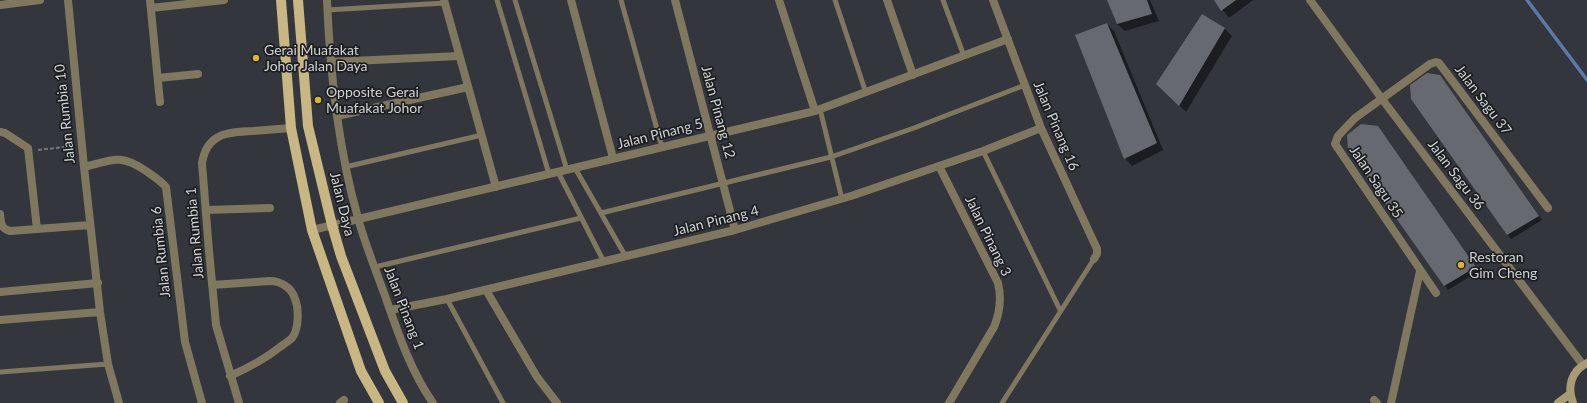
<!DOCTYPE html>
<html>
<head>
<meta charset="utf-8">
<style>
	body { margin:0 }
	canvas { display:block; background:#33363c }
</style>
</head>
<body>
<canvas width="1587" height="403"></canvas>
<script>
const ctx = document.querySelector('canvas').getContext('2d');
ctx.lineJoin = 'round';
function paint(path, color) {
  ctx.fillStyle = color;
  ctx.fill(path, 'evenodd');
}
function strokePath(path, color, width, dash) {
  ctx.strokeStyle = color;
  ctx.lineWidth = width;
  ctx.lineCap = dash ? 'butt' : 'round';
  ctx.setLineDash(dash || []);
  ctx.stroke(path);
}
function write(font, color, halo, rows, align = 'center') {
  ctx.font = font + ' Lato,sans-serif';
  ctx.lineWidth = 3.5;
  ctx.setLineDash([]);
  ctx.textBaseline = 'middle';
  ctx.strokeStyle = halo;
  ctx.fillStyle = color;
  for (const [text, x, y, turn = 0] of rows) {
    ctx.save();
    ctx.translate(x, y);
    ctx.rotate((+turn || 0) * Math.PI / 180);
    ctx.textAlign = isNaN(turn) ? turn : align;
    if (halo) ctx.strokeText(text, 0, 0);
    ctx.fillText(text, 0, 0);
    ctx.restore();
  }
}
paint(new Path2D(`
	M 1108,0 L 1150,0 L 1159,21 L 1125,31 L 1117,24 Z
	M 1215,0 L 1253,0 L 1229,18 Z
	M 1202,15 L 1225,29 L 1232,36 L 1186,112 L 1164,91 Z
	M 1107,24 L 1114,31 L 1163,150 L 1132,166 L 1125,158 Z
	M 1440,76 L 1542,220 L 1511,239 L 1412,99 Z
	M 1381,131 L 1479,271 L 1448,290 L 1349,150 Z`), '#0007');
strokePath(new Path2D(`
	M 1527,0 L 1587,80`), '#5a79a9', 3.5);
paint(new Path2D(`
	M 1107,0 L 1147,0 L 1152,14 L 1117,24 Z
	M 1214,0 L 1236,0 L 1221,11 Z
	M 1202,14 L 1225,28 L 1179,106 L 1156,84 Z
	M 1107,23 L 1157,143 L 1124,159 L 1075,35 Z
	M 1427,73 L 1440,75 L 1539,216 L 1507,235 L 1411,99 L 1410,85 Z
	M 1361,124 L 1378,126 L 1476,267 L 1444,286 L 1348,150 L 1347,135 Z`), '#666a70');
strokePath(new Path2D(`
	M 38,150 L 73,146`), '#74767c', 2, [4, 2]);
strokePath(new Path2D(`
	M 497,0 L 549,174
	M 515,0 L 567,170
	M 621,0 L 662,147
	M 835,0 L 866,93
	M 943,0 L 964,56
	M 327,10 L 445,3
	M 820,109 L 842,199
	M 983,151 L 1060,310
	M 345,167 L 482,135
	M 575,168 L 626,257
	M 558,172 L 604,262
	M 601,213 L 831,157 L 914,128 L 1025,85
	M 375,267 L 581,218
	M 447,299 L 503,403
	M 0,372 L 108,364
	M 1002,403 L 1094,259`), '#7f775e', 5);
strokePath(new Path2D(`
	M 68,0 L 84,167 L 100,312 L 108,364 L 119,403
	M 150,0 L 160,102
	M 327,0 C 330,73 338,148 358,218 C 365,244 375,268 384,293 C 397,330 410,370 433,403
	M 444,0 L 496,187
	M 571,0 L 613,158
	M 675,0 L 735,230
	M 779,0 L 815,111
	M 887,0 L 913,75
	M 993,0 L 1041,128 L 1097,249 L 1097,254 L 1094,259
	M 1310,0 L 1382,99 L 1583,365
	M 0,5 L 40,0
	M 151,8 L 224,0
	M 331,62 L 459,56
	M 158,78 L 198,74
	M 337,116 L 468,87
	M 0,132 L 5,133 L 28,148 L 37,229
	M 939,166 L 998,283 C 1002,299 1000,312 994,327 L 949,403
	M 84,167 C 112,160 120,153 146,171 C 153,176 160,180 166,187 L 185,342 L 202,403
	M 206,210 L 270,208
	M 0,214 C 1,223 1,229 10,231 L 90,225
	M 312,230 L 815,111 L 1008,39
	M 212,285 L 270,281 C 281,281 292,288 295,299 C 299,309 299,329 292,338 C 289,341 284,344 280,347 C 265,359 248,368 230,376
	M 486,290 L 537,377 L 557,403
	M 0,292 L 98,283
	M 1436,293 L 1335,144 L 1338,136 L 1355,118 L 1430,64 L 1436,62 L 1439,63 L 1548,208
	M 390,310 L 447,299 L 735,230 L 851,196 L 983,151 L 1041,128
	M 0,320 L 100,312
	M 1374,400 L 1377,403
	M 239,403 L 216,325 L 209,251 L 202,163 C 207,133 228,132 253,131 C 265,130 278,129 291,128
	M 340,403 L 344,400
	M 1391,403 L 1420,271`), '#7f775e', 8);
strokePath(new Path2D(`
	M 1558,403 L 1570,394
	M 1573,403 C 1567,387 1571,371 1587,363`), '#a99b74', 8);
strokePath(new Path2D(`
	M 281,0 L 291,128 L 312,230 L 361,371 L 379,403
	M 298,0 L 308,126 L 332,225 L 341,256 L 385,371 L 403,403`), '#c8b683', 10);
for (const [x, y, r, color] of [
	[256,58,4,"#dab333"],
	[318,100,4,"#dab333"],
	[1461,265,4,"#dab333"]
]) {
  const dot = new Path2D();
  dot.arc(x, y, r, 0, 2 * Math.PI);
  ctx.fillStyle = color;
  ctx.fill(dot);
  strokePath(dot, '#1c1e20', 1.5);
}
write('14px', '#d0d2d6', '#1c1e20', [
	["Gerai Muafakat",264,50],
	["Johor Jalan Daya",264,66],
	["Opposite Gerai",326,92],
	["Muafakat Johor",326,108],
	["Restoran",1469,257],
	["Gim Cheng",1469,273]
], 'left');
write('14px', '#d0d2d6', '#1c1e20', [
	["Jalan Sagu 37",1483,100,53],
	["Jalan Pinang 12",718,112,75],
	["Jalan Rumbia 10",65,114,-96],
	["Jalan Pinang 16",1056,126,67],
	["Jalan Pinang 5",660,134,-14],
	["Jalan Sagu 36",1456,175,53],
	["Jalan Sagu 35",1376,182,56],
	["Jalan Daya",342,204,76],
	["Jalan Pinang 4",716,221,-14],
	["Jalan Rumbia 1",195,233,-95],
	["Jalan Pinang 3",988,236,64],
	["Jalan Rumbia 6",161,252,-96],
	["Jalan Pinang 1",404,308,69]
]);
</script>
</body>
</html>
